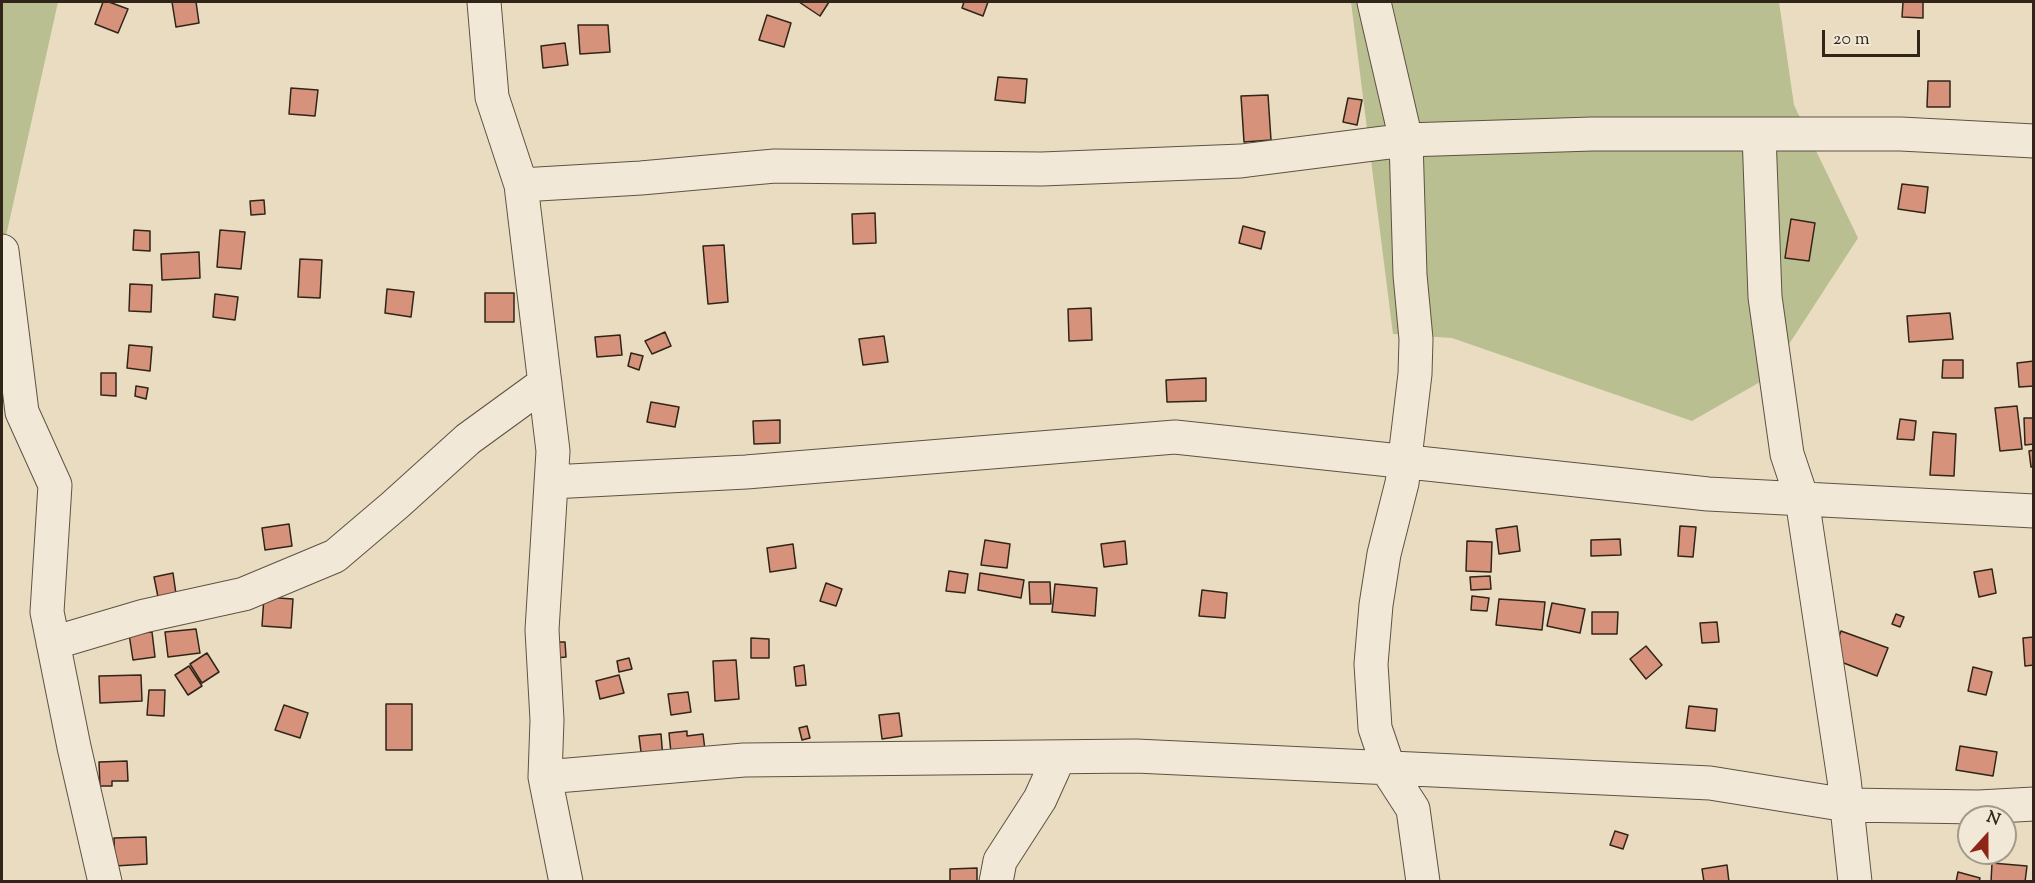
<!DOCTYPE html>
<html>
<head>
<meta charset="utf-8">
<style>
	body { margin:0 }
	#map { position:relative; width:2035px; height:883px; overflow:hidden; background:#e9dcc1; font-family:"Sorts Mill Goudy",serif }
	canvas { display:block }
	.frame { position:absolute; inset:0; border:3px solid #302518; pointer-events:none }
	.north { position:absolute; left:1957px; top:805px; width:60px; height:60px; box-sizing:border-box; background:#f1e8d7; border:2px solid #a49a8b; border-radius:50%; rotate:21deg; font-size:16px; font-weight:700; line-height:24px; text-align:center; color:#302518 }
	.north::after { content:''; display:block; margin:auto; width:21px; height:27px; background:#8f2418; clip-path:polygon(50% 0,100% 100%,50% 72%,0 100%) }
	.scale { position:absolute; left:1822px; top:30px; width:98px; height:27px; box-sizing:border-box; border:3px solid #302518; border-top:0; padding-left:8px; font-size:18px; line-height:21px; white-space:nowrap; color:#302518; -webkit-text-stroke:4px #f1e8d7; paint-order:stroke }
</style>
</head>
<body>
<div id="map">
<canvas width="2035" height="883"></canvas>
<div class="frame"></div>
<div class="north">N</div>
<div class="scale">20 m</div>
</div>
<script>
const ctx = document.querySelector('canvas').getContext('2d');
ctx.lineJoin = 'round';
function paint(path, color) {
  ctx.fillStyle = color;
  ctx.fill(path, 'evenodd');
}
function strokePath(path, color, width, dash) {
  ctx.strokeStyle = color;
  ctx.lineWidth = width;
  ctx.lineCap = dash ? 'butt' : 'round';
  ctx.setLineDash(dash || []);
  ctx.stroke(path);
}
paint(new Path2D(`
	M 2,2 L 58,2 L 2,254 Z
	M 1351,2 L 1779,2 L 1794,105 L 1858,238 L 1767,378 L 1692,421 L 1452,338 L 1393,334 Z`), '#b9bf91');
const building = new Path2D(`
	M 103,2 L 109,2 L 128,9 L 118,33 L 95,24 Z
	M 172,2 L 196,2 L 199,23 L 176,27 Z
	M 799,2 L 829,2 L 820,16 Z
	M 964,2 L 988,2 L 983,16 L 962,8 Z
	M 1903,2 L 1923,2 L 1923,18 L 1902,17 Z
	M 767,15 L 791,23 L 784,47 L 759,40 Z
	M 578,25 L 608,25 L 610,52 L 580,54 Z
	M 565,43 L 568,65 L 543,68 L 541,46 Z
	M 998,77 L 1027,79 L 1025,103 L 995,100 Z
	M 1928,81 L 1950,81 L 1950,107 L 1927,107 Z
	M 291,88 L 318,90 L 315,116 L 289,114 Z
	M 1268,95 L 1271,140 L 1244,142 L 1241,96 Z
	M 1348,98 L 1362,100 L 1357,125 L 1343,122 Z
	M 1902,184 L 1928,187 L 1925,213 L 1898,209 Z
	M 264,200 L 265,214 L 251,215 L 250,201 Z
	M 875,213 L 876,243 L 853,244 L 852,214 Z
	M 1791,219 L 1815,223 L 1809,261 L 1785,258 Z
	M 1243,226 L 1265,232 L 1261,249 L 1239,243 Z
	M 134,230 L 150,231 L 150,251 L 133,250 Z
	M 220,230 L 245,232 L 241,269 L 217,267 Z
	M 724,245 L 728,302 L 708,304 L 703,246 Z
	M 199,252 L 200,278 L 162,280 L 161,254 Z
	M 300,259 L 322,260 L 320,298 L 298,297 Z
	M 130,284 L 152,285 L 151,312 L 129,311 Z
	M 387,289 L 414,292 L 411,317 L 385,313 Z
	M 485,293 L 514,293 L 514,322 L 485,322 Z
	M 215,294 L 238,297 L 235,320 L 213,317 Z
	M 1091,308 L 1092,340 L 1069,341 L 1068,309 Z
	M 1950,313 L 1953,339 L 1909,342 L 1907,316 Z
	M 665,332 L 671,346 L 652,354 L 645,341 Z
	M 620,335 L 622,355 L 597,357 L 595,337 Z
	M 884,336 L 888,362 L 863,365 L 859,339 Z
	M 129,345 L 152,347 L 150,371 L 127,368 Z
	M 631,353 L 643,356 L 639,370 L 628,366 Z
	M 1943,360 L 1963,360 L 1963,378 L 1942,378 Z
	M 2034,361 L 2034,386 L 2019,387 L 2017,363 Z
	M 101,373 L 116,373 L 116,396 L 101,395 Z
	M 1206,378 L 1206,401 L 1167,402 L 1166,380 Z
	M 136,386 L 148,388 L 146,399 L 135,396 Z
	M 651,402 L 679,407 L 675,427 L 647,422 Z
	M 2017,406 L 2022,449 L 2000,451 L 1995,408 Z
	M 2024,418 L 2034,418 L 2034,444 L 2025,445 Z
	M 1900,419 L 1916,421 L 1914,440 L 1897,439 Z
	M 780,420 L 780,443 L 754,444 L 753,421 Z
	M 1933,432 L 1956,434 L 1954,476 L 1930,475 Z
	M 2034,450 L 2034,466 L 2031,467 L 2029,451 Z
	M 289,524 L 292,546 L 265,550 L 262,528 Z
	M 1517,526 L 1520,551 L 1499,554 L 1496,529 Z
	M 1680,526 L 1696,527 L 1693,557 L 1678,556 Z
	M 1620,539 L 1621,555 L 1591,556 L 1591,540 Z
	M 985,540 L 1010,544 L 1007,568 L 981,565 Z
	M 1125,541 L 1127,564 L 1104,567 L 1101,544 Z
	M 1467,541 L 1492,542 L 1491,572 L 1466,571 Z
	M 793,544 L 796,568 L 770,572 L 767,548 Z
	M 1992,569 L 1996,593 L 1979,597 L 1974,572 Z
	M 949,571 L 968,574 L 965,593 L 946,591 Z
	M 173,573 L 176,594 L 158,597 L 154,577 Z
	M 980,573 L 1024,580 L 1021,598 L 978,590 Z
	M 1490,576 L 1491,589 L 1471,590 L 1470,577 Z
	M 1029,582 L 1050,582 L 1051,604 L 1030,604 Z
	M 826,583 L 842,589 L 836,606 L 820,601 Z
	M 1055,584 L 1097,588 L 1095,616 L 1052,612 Z
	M 1202,590 L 1227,593 L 1225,618 L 1199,616 Z
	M 1472,596 L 1489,598 L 1487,611 L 1471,610 Z
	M 264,597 L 293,599 L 291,628 L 262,626 Z
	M 1499,599 L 1545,602 L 1542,630 L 1496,625 Z
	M 1552,603 L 1585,609 L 1580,633 L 1547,626 Z
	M 1592,612 L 1618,612 L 1617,634 L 1592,634 Z
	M 1896,614 L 1904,617 L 1900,627 L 1892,624 Z
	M 1717,622 L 1719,642 L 1702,643 L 1700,623 Z
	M 196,629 L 200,653 L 168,657 L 165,632 Z
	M 1841,631 L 1888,648 L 1877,676 L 1831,658 Z
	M 152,632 L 155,657 L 133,660 L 129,634 Z
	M 2034,637 L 2034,665 L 2025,666 L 2023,638 Z
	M 751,638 L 769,639 L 769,658 L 751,658 Z
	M 555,642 L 565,642 L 566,657 L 556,658 Z
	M 1646,646 L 1662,665 L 1646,679 L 1630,659 Z
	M 207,653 L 219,672 L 202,683 L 190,664 Z
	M 629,658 L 632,669 L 619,672 L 617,661 Z
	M 736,660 L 739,699 L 715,701 L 713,661 Z
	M 804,665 L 806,685 L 796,686 L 794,667 Z
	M 189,666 L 202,686 L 188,695 L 175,675 Z
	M 1973,667 L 1992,672 L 1986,695 L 1968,691 Z
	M 141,675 L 142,701 L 100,703 L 99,676 Z
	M 619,675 L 624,693 L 600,699 L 596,681 Z
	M 149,690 L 165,690 L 164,716 L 147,715 Z
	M 688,692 L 691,712 L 671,715 L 668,694 Z
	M 386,704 L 412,704 L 412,750 L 386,750 Z
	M 284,705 L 308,713 L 300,738 L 275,730 Z
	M 1689,706 L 1717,709 L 1715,731 L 1686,728 Z
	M 899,713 L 902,736 L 882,739 L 879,715 Z
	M 807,726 L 810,738 L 802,740 L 799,728 Z
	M 687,731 L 687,736 L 703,734 L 705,750 L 671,753 L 669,733 Z
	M 661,734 L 663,759 L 642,760 L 639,736 Z
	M 1960,746 L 1997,752 L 1993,776 L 1956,770 Z
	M 127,761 L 128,781 L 112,781 L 112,786 L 100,786 L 99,762 Z
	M 1615,831 L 1628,835 L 1623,849 L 1610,845 Z
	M 146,837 L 147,864 L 115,866 L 114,838 Z
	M 1992,863 L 2027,866 L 2025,882 L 1991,882 Z
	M 1727,865 L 1729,882 L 1704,882 L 1702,869 Z
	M 977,868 L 977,882 L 950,882 L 950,869 Z
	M 1958,872 L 1980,878 L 1979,882 L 1956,882 Z`);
paint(building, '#d7927c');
strokePath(building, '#302518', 1.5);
const minor = new Path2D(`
	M 484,2 L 492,97 L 521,185 L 553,451 L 542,630 L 547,720 L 545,777 L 566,882
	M 1374,2 L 1406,140 L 1410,275 L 1416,339 L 1415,374 L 1402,483 L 1384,554 L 1376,605 L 1371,664 L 1375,728 L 1391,775 L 1413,809 L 1423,882
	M 1759,134 L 1765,297 L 1787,454 L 1802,499 L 1844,779 L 1855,882
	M 521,185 L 641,178 L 775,166 L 1042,169 L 1241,161 L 1406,140 L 1592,134 L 1901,134 L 2034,141
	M 2,251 L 22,412 L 55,485 L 47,612 L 74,747 L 105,882
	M 551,482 L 746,472 L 1175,437 L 1708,494 L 2034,511
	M 53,643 L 144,616 L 244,594 L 335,556 L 395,505 L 468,439 L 545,383
	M 545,777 L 744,760 L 1136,756 L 1710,783 L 1847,805 L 1979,807 L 2034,804
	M 996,882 L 1000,861 L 1040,799 L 1059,757`);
strokePath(minor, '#5e5342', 35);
strokePath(minor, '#f1e8d7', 33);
</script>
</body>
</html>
